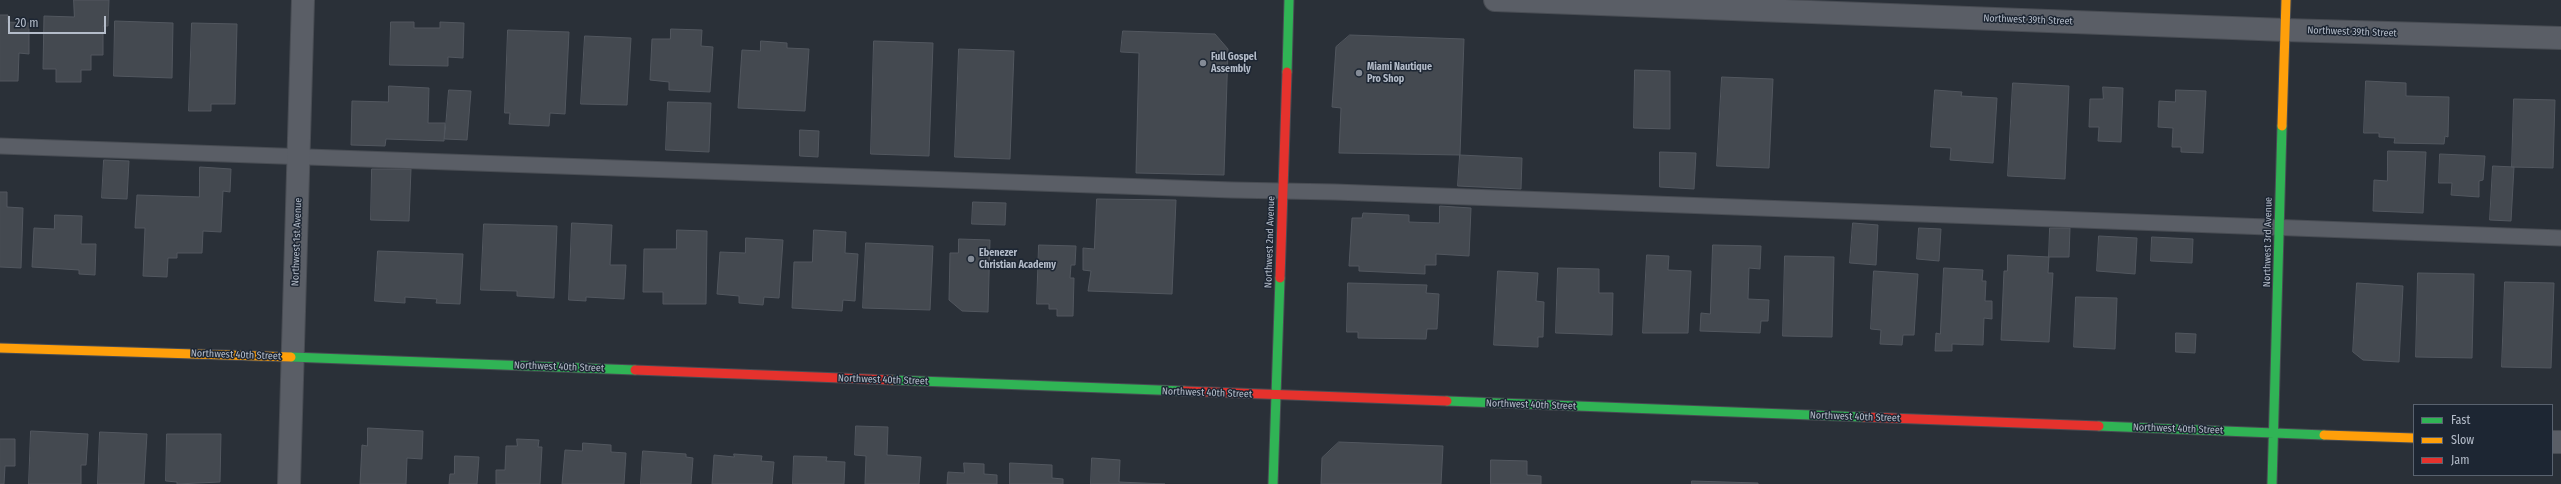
<!DOCTYPE html>
<html>
<head>
<meta charset="utf-8">
<style>
	body { margin:0 }
	#map { position:relative; width:2561px; height:484px; overflow:hidden; background:#2a3038; font-family:"Fira Sans Condensed",sans-serif }
	canvas { display:block }
	.legend { position:absolute; left:2413px; top:404px; width:140px; height:72px; box-sizing:border-box; background:#1d2633; border:1px solid #59626f; margin:0; padding:5px 7px; list-style:none; font-size:12px; color:#b4bcc9 }
	.legend li { display:flex; align-items:center; gap:8px; height:20px }
	.legend b { width:20px; border:1px solid #59626f }
	.scale { position:absolute; left:8px; top:16px; width:98px; height:18px; box-sizing:border-box; border:2px solid #b4bcc9; border-top:0; padding-left:5px; font-size:12px; line-height:14px; white-space:nowrap; color:#b4bcc9; -webkit-text-stroke:3px #1d2633; paint-order:stroke }
</style>
</head>
<body>
<div id="map">
<canvas width="2561" height="484"></canvas>
<ul class="legend">
<li><b style="height:5px;background:#30b455"></b>Fast</li>
<li><b style="height:5px;background:#ff9f0a"></b>Slow</li>
<li><b style="height:5px;background:#e5322d"></b>Jam</li>
</ul>
<div class="scale">20 m</div>
</div>
<script>
const ctx = document.querySelector('canvas').getContext('2d');
ctx.lineJoin = 'round';
function paint(path, color) {
  ctx.fillStyle = color;
  ctx.fill(path, 'evenodd');
}
function strokePath(path, color, width, dash) {
  ctx.strokeStyle = color;
  ctx.lineWidth = width;
  ctx.lineCap = dash ? 'butt' : 'round';
  ctx.setLineDash(dash || []);
  ctx.stroke(path);
}
function write(font, color, halo, rows, align = 'center') {
  ctx.font = font + ' "Fira Sans Condensed",sans-serif';
  ctx.lineWidth = 3;
  ctx.setLineDash([]);
  ctx.textBaseline = 'middle';
  ctx.strokeStyle = halo;
  ctx.fillStyle = color;
  for (const [text, x, y, turn = 0] of rows) {
    ctx.save();
    ctx.translate(x, y);
    ctx.rotate((+turn || 0) * Math.PI / 180);
    ctx.textAlign = isNaN(turn) ? turn : align;
    if (halo) ctx.strokeText(text, 0, 0);
    ctx.fillText(text, 0, 0);
    ctx.restore();
  }
}
const building = new Path2D(`
	M 74,0 L 109,0 L 108,26 L 103,26 L 103,55 L 91,55 L 91,70 L 81,70 L 81,82 L 56,82 L 56,69 L 43,69 L 44,16 L 74,17 Z
	M 0,15 L 8,15 L 7,22 L 29,23 L 29,54 L 19,53 L 18,81 L 0,81 Z
	M 115,21 L 173,23 L 172,78 L 114,76 Z
	M 391,22 L 414,22 L 414,28 L 440,28 L 440,22 L 464,23 L 463,58 L 448,57 L 448,66 L 390,65 Z
	M 192,23 L 237,24 L 235,104 L 211,104 L 211,111 L 189,111 Z
	M 671,29 L 702,30 L 701,46 L 713,47 L 710,92 L 669,90 L 669,82 L 650,80 L 652,39 L 670,39 Z
	M 508,30 L 569,32 L 565,114 L 550,113 L 549,126 L 509,124 L 510,113 L 505,113 Z
	M 1123,31 L 1215,34 L 1228,49 L 1224,175 L 1136,173 L 1139,53 L 1121,52 Z
	M 1350,35 L 1464,39 L 1460,155 L 1339,153 L 1341,108 L 1332,107 L 1336,47 Z
	M 585,36 L 631,38 L 627,105 L 581,104 Z
	M 761,41 L 787,43 L 787,48 L 809,49 L 805,111 L 738,108 L 742,50 L 760,51 Z
	M 874,41 L 933,43 L 929,156 L 871,154 Z
	M 959,49 L 1014,51 L 1010,159 L 955,157 Z
	M 1635,70 L 1670,71 L 1670,129 L 1634,128 Z
	M 1722,77 L 1773,79 L 1769,168 L 1717,166 Z
	M 2366,81 L 2406,83 L 2406,96 L 2449,97 L 2448,137 L 2445,136 L 2444,144 L 2394,143 L 2395,138 L 2379,137 L 2379,133 L 2364,133 Z
	M 2013,83 L 2069,86 L 2065,179 L 2008,176 Z
	M 389,86 L 429,88 L 428,123 L 445,123 L 444,141 L 386,139 L 385,146 L 351,145 L 352,101 L 388,102 Z
	M 2103,87 L 2123,88 L 2121,142 L 2098,141 L 2099,127 L 2089,127 L 2090,99 L 2103,99 Z
	M 449,90 L 471,91 L 467,140 L 445,139 Z
	M 1935,90 L 1962,92 L 1961,96 L 1997,98 L 1993,163 L 1950,160 L 1951,148 L 1931,147 Z
	M 2176,90 L 2206,91 L 2203,153 L 2181,152 L 2181,147 L 2172,147 L 2173,128 L 2158,127 L 2159,101 L 2175,102 Z
	M 2514,99 L 2555,100 L 2553,168 L 2512,167 Z
	M 668,102 L 711,103 L 709,152 L 666,150 Z
	M 800,130 L 819,131 L 818,157 L 800,156 Z
	M 2388,151 L 2426,152 L 2423,213 L 2373,211 L 2374,180 L 2387,181 Z
	M 1660,152 L 1696,153 L 1694,189 L 1660,187 Z
	M 2440,154 L 2485,156 L 2483,180 L 2479,181 L 2479,197 L 2451,195 L 2452,183 L 2439,183 Z
	M 1460,155 L 1522,158 L 1521,189 L 1458,186 Z
	M 104,160 L 129,161 L 127,199 L 102,198 Z
	M 2493,166 L 2514,167 L 2511,221 L 2490,220 Z
	M 200,167 L 231,169 L 230,192 L 223,191 L 221,232 L 203,231 L 202,253 L 177,253 L 177,258 L 168,258 L 167,277 L 143,276 L 145,228 L 135,228 L 137,195 L 199,197 Z
	M 372,169 L 411,169 L 409,221 L 371,220 Z
	M 0,192 L 7,192 L 7,207 L 23,208 L 21,268 L 0,267 Z
	M 1097,199 L 1176,200 L 1172,294 L 1088,291 L 1091,271 L 1083,270 L 1083,248 L 1094,249 Z
	M 973,202 L 1006,203 L 1005,225 L 972,224 Z
	M 1440,206 L 1471,208 L 1469,256 L 1436,254 L 1436,265 L 1425,265 L 1425,274 L 1359,271 L 1359,266 L 1349,266 L 1352,218 L 1362,218 L 1363,213 L 1409,215 L 1409,222 L 1439,223 Z
	M 55,215 L 82,216 L 81,244 L 96,244 L 95,275 L 79,274 L 79,270 L 32,267 L 34,228 L 54,229 Z
	M 572,223 L 612,225 L 610,265 L 626,265 L 624,299 L 586,297 L 586,301 L 569,300 Z
	M 1853,223 L 1878,225 L 1876,265 L 1850,263 Z
	M 484,224 L 557,226 L 554,298 L 517,296 L 517,291 L 481,290 Z
	M 1919,228 L 1941,229 L 1939,261 L 1917,259 Z
	M 2050,228 L 2070,228 L 2069,257 L 2049,257 Z
	M 677,230 L 707,231 L 706,304 L 663,304 L 663,292 L 643,292 L 644,249 L 676,249 Z
	M 814,230 L 846,232 L 845,253 L 858,254 L 855,301 L 843,300 L 842,311 L 792,308 L 794,262 L 812,262 Z
	M 2099,236 L 2137,238 L 2135,274 L 2097,271 Z
	M 2152,237 L 2193,239 L 2192,263 L 2151,261 Z
	M 746,238 L 783,240 L 779,298 L 764,297 L 763,305 L 739,303 L 739,296 L 717,294 L 720,252 L 745,253 Z
	M 959,239 L 990,240 L 988,312 L 962,311 L 949,300 L 950,253 L 958,253 Z
	M 866,243 L 933,246 L 930,310 L 863,308 Z
	M 1039,245 L 1076,246 L 1075,265 L 1071,265 L 1070,278 L 1074,278 L 1073,316 L 1057,316 L 1057,309 L 1049,309 L 1049,304 L 1037,304 Z
	M 1713,245 L 1761,246 L 1760,269 L 1749,268 L 1748,299 L 1769,300 L 1768,321 L 1761,321 L 1760,333 L 1700,331 L 1701,313 L 1710,314 Z
	M 378,251 L 463,254 L 460,304 L 436,303 L 437,299 L 405,297 L 405,303 L 375,301 Z
	M 1647,255 L 1669,256 L 1668,270 L 1691,271 L 1688,333 L 1643,333 Z
	M 2008,255 L 2049,257 L 2048,273 L 2053,273 L 2049,342 L 2001,340 L 2004,271 L 2007,271 Z
	M 1785,256 L 1834,257 L 1832,337 L 1783,336 Z
	M 1558,268 L 1599,269 L 1599,293 L 1613,293 L 1612,335 L 1556,333 Z
	M 1944,268 L 1983,270 L 1982,281 L 1986,281 L 1985,301 L 1992,301 L 1992,319 L 1984,318 L 1983,345 L 1952,344 L 1952,351 L 1935,351 L 1936,333 L 1940,334 Z
	M 1498,271 L 1538,273 L 1536,301 L 1544,302 L 1543,337 L 1538,337 L 1538,347 L 1494,345 Z
	M 1874,271 L 1918,274 L 1914,335 L 1903,335 L 1902,345 L 1880,344 L 1881,330 L 1871,329 Z
	M 2418,273 L 2474,274 L 2472,358 L 2416,357 Z
	M 2505,282 L 2554,283 L 2551,368 L 2502,367 Z
	M 1348,283 L 1427,285 L 1426,293 L 1439,294 L 1437,329 L 1427,329 L 1426,339 L 1358,338 L 1358,332 L 1347,332 Z
	M 2357,283 L 2403,286 L 2399,362 L 2363,360 L 2353,352 Z
	M 2076,297 L 2117,298 L 2115,349 L 2074,347 Z
	M 2176,333 L 2196,334 L 2195,353 L 2176,352 Z
	M 856,426 L 888,427 L 887,455 L 921,457 L 919,484 L 865,484 L 866,456 L 855,455 Z
	M 368,428 L 423,431 L 422,459 L 407,458 L 406,484 L 360,484 L 362,445 L 367,446 Z
	M 31,431 L 88,434 L 86,465 L 81,465 L 81,484 L 29,484 Z
	M 100,432 L 147,434 L 144,484 L 98,484 Z
	M 167,434 L 221,434 L 220,482 L 177,484 L 177,482 L 166,481 Z
	M 0,439 L 15,439 L 15,466 L 5,466 L 4,484 L 0,484 Z
	M 517,439 L 539,440 L 538,447 L 542,447 L 540,484 L 496,484 L 496,470 L 505,470 L 506,446 L 517,446 Z
	M 1339,442 L 1443,446 L 1441,484 L 1321,484 L 1322,458 Z
	M 583,443 L 611,445 L 611,452 L 626,453 L 624,484 L 562,484 L 565,450 L 582,451 Z
	M 643,451 L 686,454 L 686,457 L 693,458 L 691,484 L 641,484 Z
	M 734,454 L 762,456 L 761,461 L 774,462 L 772,484 L 712,484 L 714,455 L 734,457 Z
	M 455,456 L 479,457 L 477,484 L 449,484 L 450,474 L 454,474 Z
	M 794,456 L 827,457 L 826,461 L 845,462 L 844,484 L 793,484 Z
	M 1092,458 L 1120,460 L 1119,482 L 1165,484 L 1091,484 Z
	M 1491,460 L 1527,461 L 1527,475 L 1541,476 L 1541,484 L 1491,484 Z
	M 964,463 L 984,464 L 984,474 L 997,475 L 997,484 L 947,484 L 948,472 L 964,473 Z
	M 1010,463 L 1052,465 L 1052,478 L 1063,479 L 1063,484 L 1010,484 Z
	M 1692,481 L 1758,483 L 1758,484 L 1692,484 Z`);
paint(building, '#444950');
strokePath(building, '#52575f', 1);
const lane = new Path2D(`
	M 0,146 L 1232,190 L 1335,192 L 2561,238`);
const street = new Path2D(`
	M 1495,0 L 2285,30 L 2561,38
	M 2552,442 L 2561,442
	M 289,484 L 303,0`);
const fast = new Path2D(`
	M 1287,72 L 1289,0
	M 291,357 L 635,370
	M 892,380 L 1184,391
	M 1447,401 L 1863,417
	M 2099,426 L 2324,435
	M 1273,484 L 1280,278
	M 2272,484 L 2282,126`);
const slow = new Path2D(`
	M 2282,126 L 2286,0
	M 0,348 L 291,357
	M 2324,435 L 2414,438`);
const jam = new Path2D(`
	M 1280,278 L 1287,72
	M 635,370 L 892,380
	M 1184,391 L 1447,401
	M 1863,417 L 2099,426`);
strokePath(lane, '#484c53', 17);
strokePath(street, '#484c53', 24);
strokePath(fast, '#484c53', 11);
strokePath(slow, '#484c53', 11);
strokePath(jam, '#484c53', 11);
strokePath(lane, '#5a5e66', 15);
strokePath(street, '#5a5e66', 22);
strokePath(fast, '#30b455', 9);
strokePath(slow, '#ff9f0a', 9);
strokePath(jam, '#e5322d', 9);
for (const [x, y, r, color] of [
	[1203,63,4,"#848b96"],
	[1359,73,4,"#848b96"],
	[971,259,4,"#848b96"]
]) {
  const dot = new Path2D();
  dot.arc(x, y, r, 0, 2 * Math.PI);
  ctx.fillStyle = color;
  ctx.fill(dot);
  strokePath(dot, '#1d2633', 1.5);
}
write('10px', '#b4bcc9', '#1d2633', [
	["Northwest 39th Street",2028,20,2],
	["Northwest 39th Street",2352,32,2],
	["Northwest 1st Avenue",297,242,-88],
	["Northwest 2nd Avenue",1270,242,-88],
	["Northwest 3rd Avenue",2268,242,-89],
	["Northwest 40th Street",236,355,2],
	["Northwest 40th Street",559,367,2],
	["Northwest 40th Street",883,380,2],
	["Northwest 40th Street",1207,393,2],
	["Northwest 40th Street",1531,405,2],
	["Northwest 40th Street",1855,417,2],
	["Northwest 40th Street",2178,429,2]
]);
write('bold 10px', '#b4bcc9', '#1d2633', [
	["Full Gospel",1211,57],
	["Assembly",1211,69],
	["Miami Nautique",1367,67],
	["Pro Shop",1367,79],
	["Ebenezer",979,253],
	["Christian Academy",979,265]
], 'left');
</script>
</body>
</html>
